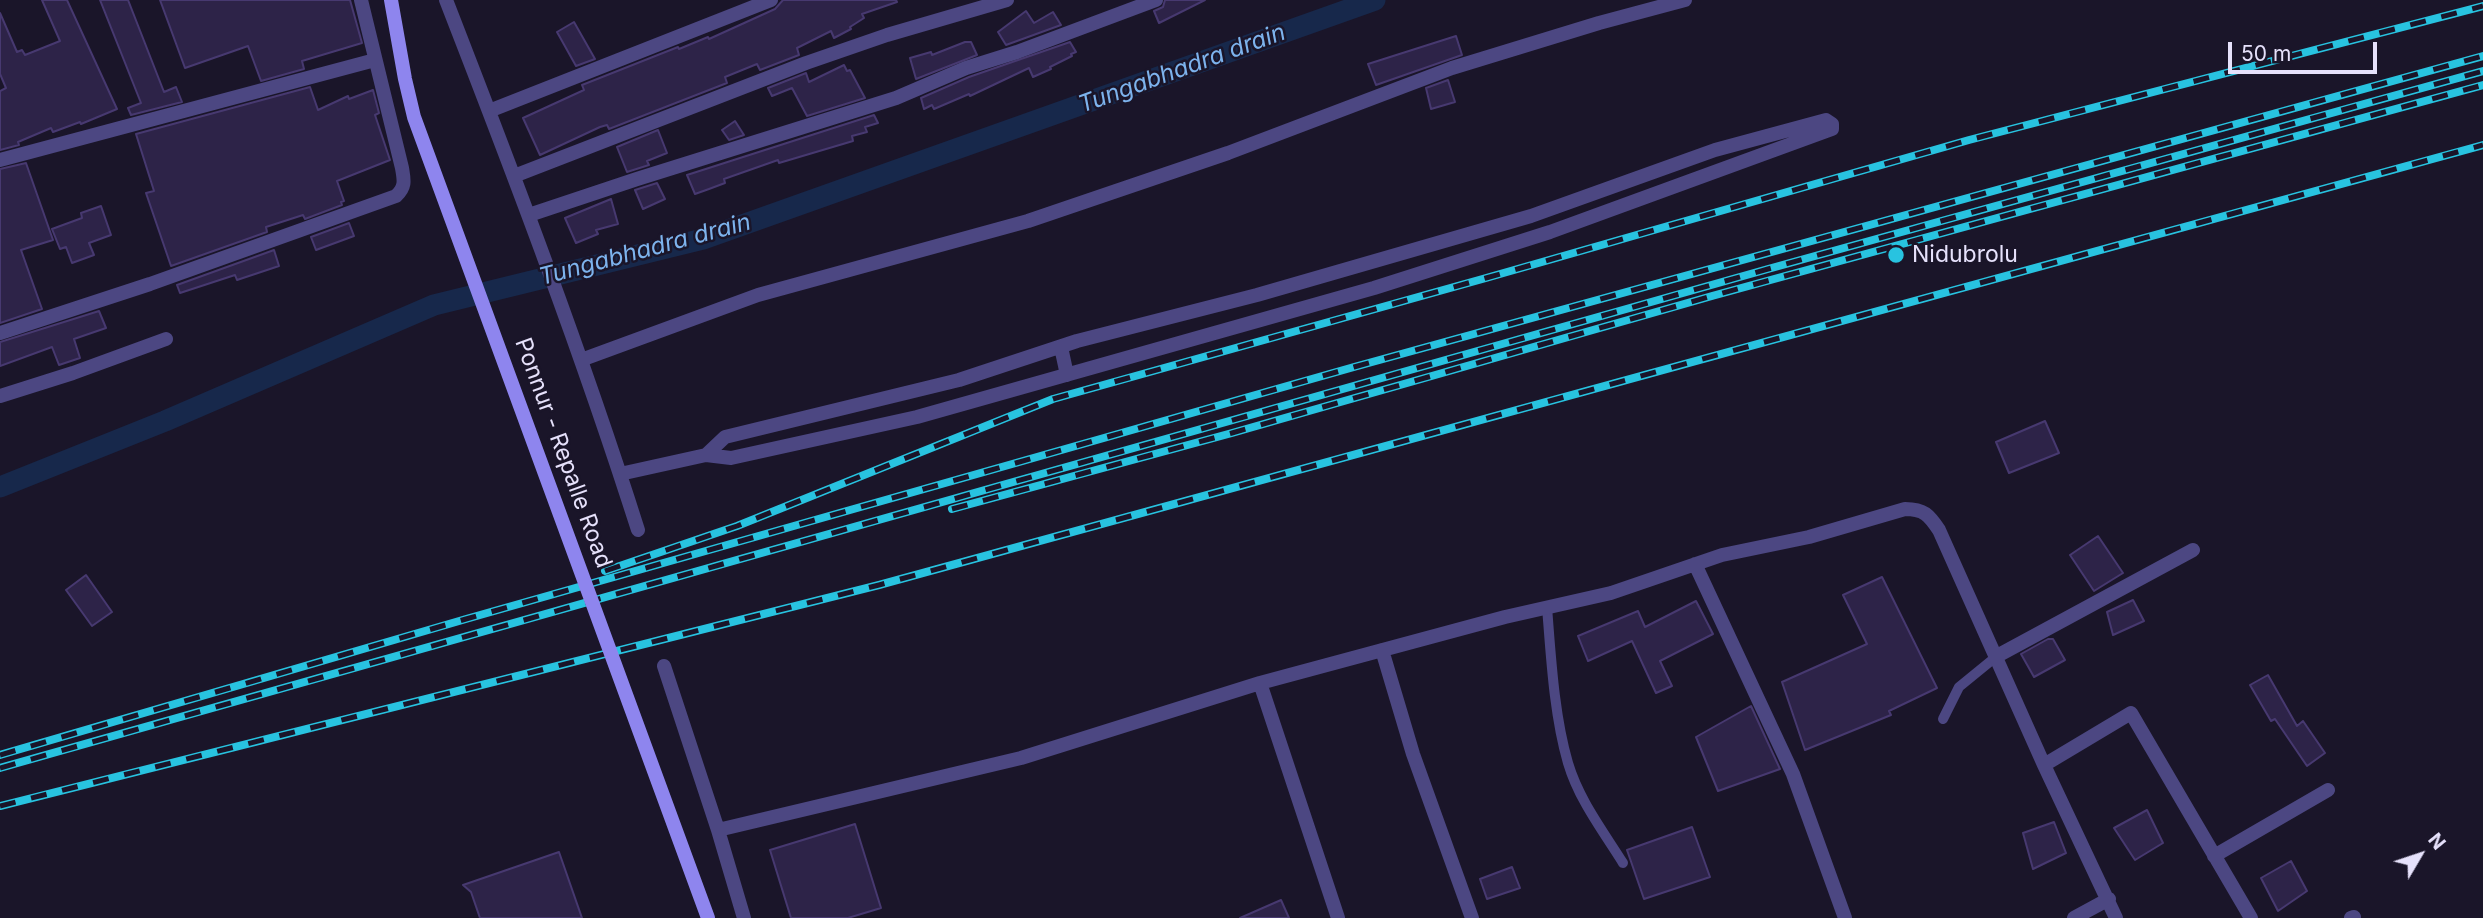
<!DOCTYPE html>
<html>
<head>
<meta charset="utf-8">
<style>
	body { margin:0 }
	#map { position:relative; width:2483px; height:918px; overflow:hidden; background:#1a1529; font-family:Inter,sans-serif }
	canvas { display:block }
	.north { position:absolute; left:2385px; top:820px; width:70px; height:70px; -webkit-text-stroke:5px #1a1529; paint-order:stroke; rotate:51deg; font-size:19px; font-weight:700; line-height:28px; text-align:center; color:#e6e1fb }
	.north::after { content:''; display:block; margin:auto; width:24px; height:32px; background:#e6e1fb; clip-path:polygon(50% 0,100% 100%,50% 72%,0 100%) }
	.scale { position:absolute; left:2228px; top:42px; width:149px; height:32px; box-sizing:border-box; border:4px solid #e6e1fb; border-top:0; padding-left:9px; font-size:21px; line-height:24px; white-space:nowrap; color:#e6e1fb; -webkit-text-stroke:5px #1a1529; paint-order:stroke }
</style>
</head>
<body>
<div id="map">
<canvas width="2483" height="918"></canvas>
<div class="north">N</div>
<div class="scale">50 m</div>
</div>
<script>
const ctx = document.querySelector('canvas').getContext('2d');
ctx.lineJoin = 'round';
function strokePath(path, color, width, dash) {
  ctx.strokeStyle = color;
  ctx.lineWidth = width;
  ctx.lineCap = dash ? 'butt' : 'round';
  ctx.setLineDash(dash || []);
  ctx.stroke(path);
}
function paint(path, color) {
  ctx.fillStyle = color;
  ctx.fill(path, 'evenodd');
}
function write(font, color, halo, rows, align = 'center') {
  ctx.font = font + ' Inter,sans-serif';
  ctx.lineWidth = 5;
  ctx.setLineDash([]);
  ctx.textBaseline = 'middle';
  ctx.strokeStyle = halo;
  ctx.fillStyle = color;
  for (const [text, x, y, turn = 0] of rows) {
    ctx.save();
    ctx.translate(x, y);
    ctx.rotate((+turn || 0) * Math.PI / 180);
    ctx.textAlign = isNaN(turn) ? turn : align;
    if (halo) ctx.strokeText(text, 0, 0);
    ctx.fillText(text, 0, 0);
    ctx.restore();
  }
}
strokePath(new Path2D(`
	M 0,487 L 165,421 L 434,305 L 703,239 L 1375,0`), '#17284b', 21);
const building = new Path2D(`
	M 42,0 L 67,0 L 117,109 L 81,124 L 80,122 L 53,132 L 51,128 L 18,142 L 19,145 L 0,150 L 0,91 L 6,88 L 0,74 L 0,13 L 17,52 L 22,50 L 25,55 L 60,41 Z
	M 100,0 L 128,0 L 164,92 L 176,87 L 182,102 L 131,115 L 128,108 L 141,103 Z
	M 160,0 L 350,0 L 362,43 L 302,61 L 304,69 L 261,81 L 248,46 L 185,68 Z
	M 783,0 L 896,0 L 897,2 L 862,14 L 864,18 L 850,27 L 851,29 L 834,38 L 831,31 L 797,48 L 799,55 L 760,70 L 757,64 L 725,77 L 727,83 L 609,129 L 607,125 L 600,127 L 540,155 L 523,118 L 584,90 L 582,85 L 678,47 L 679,49 L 708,37 L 709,39 L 775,9 Z
	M 1165,0 L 1205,0 L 1159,23 L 1154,11 L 1163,7 Z
	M 1026,11 L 1034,23 L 1053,12 L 1061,25 L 1006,45 L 998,32 Z
	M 574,22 L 595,59 L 576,66 L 557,32 Z
	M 1456,36 L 1462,55 L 1376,85 L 1368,64 Z
	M 965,42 L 971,42 L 977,55 L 916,79 L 910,58 L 931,52 L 932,55 Z
	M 1070,42 L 1076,52 L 1071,54 L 1072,56 L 1050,67 L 1051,69 L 1033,77 L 1029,68 L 970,96 L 969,94 L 934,109 L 932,105 L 924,109 L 921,98 L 969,77 Z
	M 844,65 L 847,71 L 850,70 L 865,98 L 807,116 L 792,88 L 772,96 L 768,88 L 806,73 L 809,82 Z
	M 1448,80 L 1455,102 L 1431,109 L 1426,88 Z
	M 310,87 L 318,110 L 348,96 L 349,99 L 373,90 L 379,113 L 375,115 L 390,160 L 337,181 L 344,201 L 341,202 L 342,205 L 305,219 L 303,215 L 266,227 L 267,232 L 171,266 L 146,193 L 154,191 L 136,134 Z
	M 874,115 L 878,123 L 865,127 L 867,132 L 852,136 L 853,141 L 779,163 L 778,160 L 724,179 L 725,183 L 709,189 L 695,194 L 687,175 Z
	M 735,121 L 744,135 L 729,140 L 722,130 Z
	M 658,130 L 667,153 L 647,161 L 649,165 L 627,172 L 617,147 Z
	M 26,163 L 53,240 L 21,250 L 42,309 L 0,323 L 0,169 Z
	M 657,183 L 665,199 L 643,209 L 635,190 Z
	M 611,199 L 618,224 L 596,230 L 598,234 L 576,243 L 565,218 Z
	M 101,206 L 111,235 L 89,243 L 94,255 L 72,263 L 66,247 L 60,249 L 52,229 L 82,218 L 81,213 Z
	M 349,223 L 354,236 L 316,250 L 311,237 Z
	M 274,250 L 279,266 L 237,280 L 235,275 L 180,293 L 177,285 Z
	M 99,311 L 106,328 L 74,339 L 80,358 L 59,365 L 52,347 L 0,366 L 0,342 Z
	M 2045,421 L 2059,453 L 2009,473 L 1996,442 Z
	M 2098,536 L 2123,573 L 2094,591 L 2070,555 Z
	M 86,575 L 112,612 L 92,626 L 66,590 Z
	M 1882,577 L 1937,688 L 1889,711 L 1891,715 L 1805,750 L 1782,682 L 1867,644 L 1843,595 Z
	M 2133,600 L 2144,621 L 2113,635 L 2107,612 Z
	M 1696,601 L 1713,634 L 1660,661 L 1672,686 L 1656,693 L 1632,641 L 1588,661 L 1578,636 L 1638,611 L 1645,627 Z
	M 2048,639 L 2053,639 L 2065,660 L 2034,677 L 2021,654 Z
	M 2268,675 L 2297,726 L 2303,721 L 2325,753 L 2307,766 L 2275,719 L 2271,721 L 2250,685 Z
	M 1751,706 L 1780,769 L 1718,791 L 1696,737 Z
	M 2147,810 L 2163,843 L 2135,860 L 2114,828 Z
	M 2054,822 L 2066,853 L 2033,869 L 2023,833 Z
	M 855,824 L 881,908 L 848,918 L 791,918 L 770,850 Z
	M 1692,827 L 1710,877 L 1644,899 L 1627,850 Z
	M 559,852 L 582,918 L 480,918 L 471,892 L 463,885 Z
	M 2291,861 L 2307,891 L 2278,911 L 2261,878 Z
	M 1512,867 L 1520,888 L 1487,899 L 1480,879 Z
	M 1281,900 L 1289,918 L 1240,918 Z`);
paint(building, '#2d2348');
strokePath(building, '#473970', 2);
strokePath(new Path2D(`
	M 1547,607 C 1551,657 1554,715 1568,763 C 1579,800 1603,831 1623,863
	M 1943,719 L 1959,687 L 1997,656`), '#4c4782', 10);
strokePath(new Path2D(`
	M 446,0 C 514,175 581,351 638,530
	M 489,111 L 771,0
	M 0,160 L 375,60
	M 514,176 L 806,63 L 887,35 L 1007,0
	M 529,215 L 637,179 L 896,98 L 966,68 L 1017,52 L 1156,0
	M 0,333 L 150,284 L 396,196 C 406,187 404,180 402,168 L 361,0
	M 1061,347 L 1067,375
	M 581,360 L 758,295 L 1028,221 L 1228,153 L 1452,68 L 1599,23 L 1685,0
	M 0,396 L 73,373 L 166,339
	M 620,474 L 706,455 L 731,458 L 917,417 L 1374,288 L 1550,232 L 1832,129 L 1832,124 L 1826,120 L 1715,150 L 1531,216 L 1257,295 L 1077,341 L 959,380 L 725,437 L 706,455
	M 1695,564 L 1793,774 L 1845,918
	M 1382,650 L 1413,754 L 1472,918
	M 1997,656 L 2193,550
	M 664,666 L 718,830 L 744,918
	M 1260,683 L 1338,918
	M 2044,765 L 2131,713 L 2251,918
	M 718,830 L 1021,758 L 1260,683 L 1505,617 L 1611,593 L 1722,555 L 1809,537 L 1905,509 C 1924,509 1929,515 1939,530 L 2044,765 L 2116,918
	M 2214,856 L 2328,790
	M 2074,918 L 2109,899
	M 2351,918 L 2354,917`), '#4c4782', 14);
const rail = new Path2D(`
	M 952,509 L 1232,433 L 1712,296 L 2483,85
	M 605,571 L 737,526 L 1053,399 L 1486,278 L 1969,140 L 2483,6
	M 0,755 L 466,619 L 1354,367 L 2483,56
	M 0,768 L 1768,269 L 2483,71
	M 0,806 L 879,585 L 2483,145`);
strokePath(rail, '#28c3e0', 8);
strokePath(rail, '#1a1529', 5, [16]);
strokePath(new Path2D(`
	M 391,0 L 405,79 L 414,117 L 708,918`), '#8e85ee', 14);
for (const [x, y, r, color] of [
	[1896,255,9,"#28c3e0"]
]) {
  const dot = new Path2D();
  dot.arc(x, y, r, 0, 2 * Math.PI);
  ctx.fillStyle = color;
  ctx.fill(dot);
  strokePath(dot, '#1a1529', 2.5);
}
write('23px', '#e6e1fb', '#1a1529', [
	["Nidubrolu",1912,255]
], 'left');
write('23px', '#e6e1fb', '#1a1529', [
	["Ponnur - Repalle Road",563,453,70]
]);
write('italic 24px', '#7db3ed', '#1a1529', [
	["Tungabhadra drain",1182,69,-20],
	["Tungabhadra drain",645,250,-15]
]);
</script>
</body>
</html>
